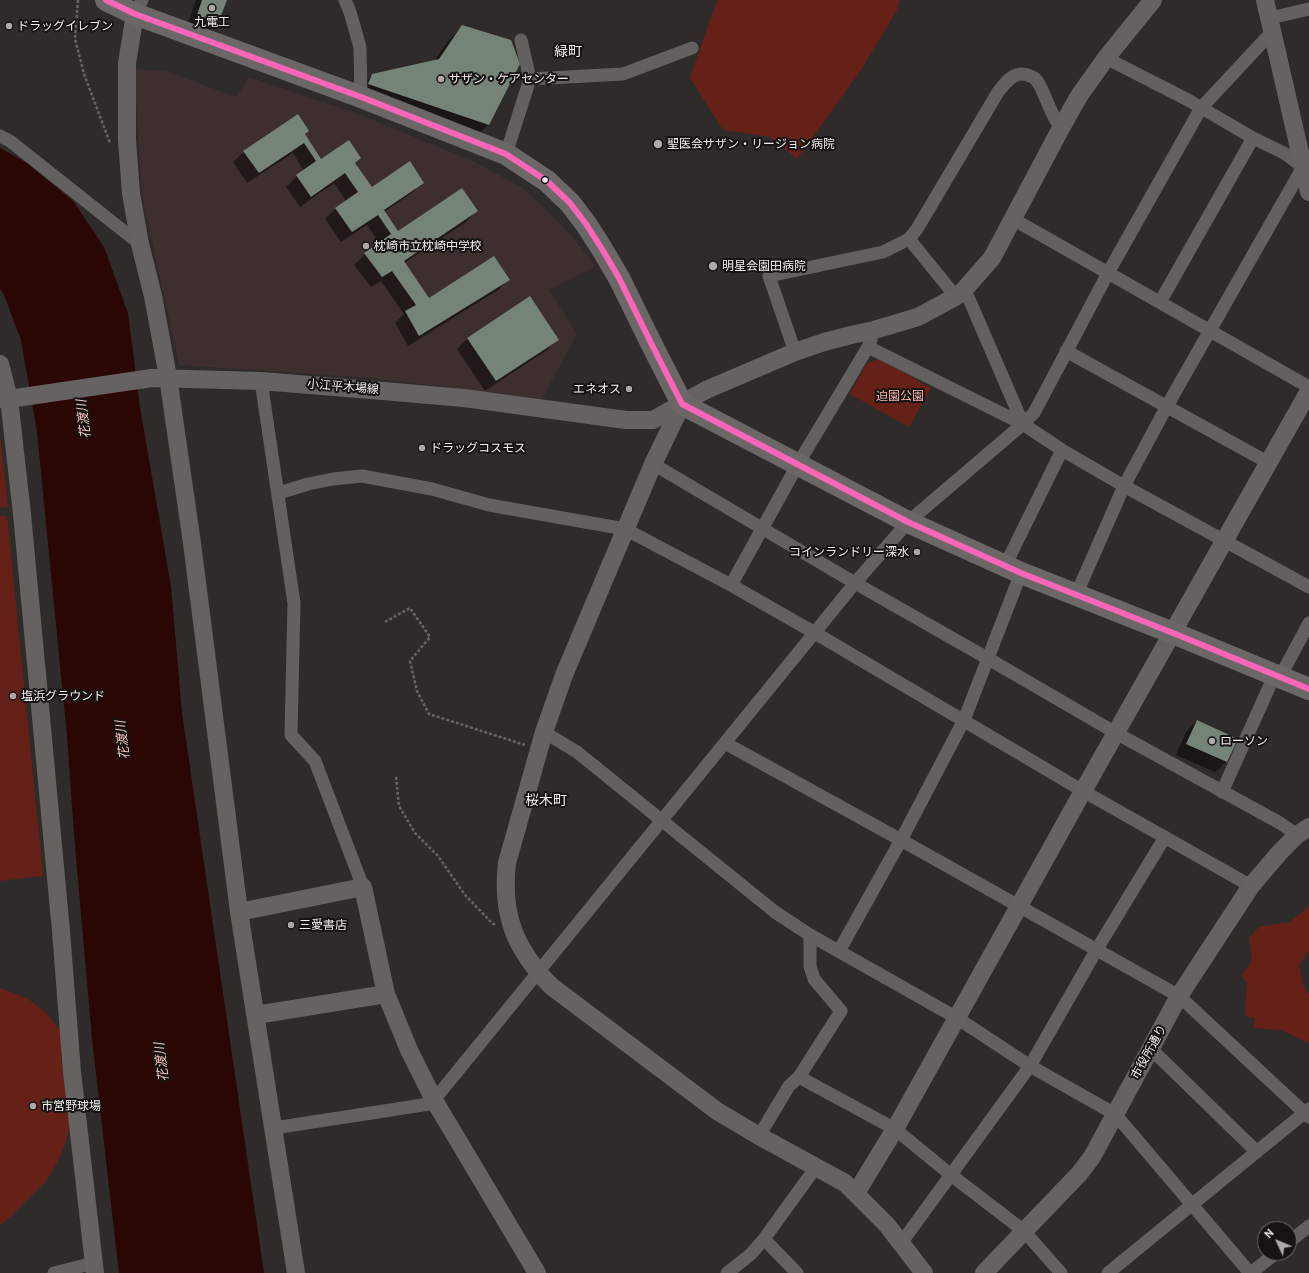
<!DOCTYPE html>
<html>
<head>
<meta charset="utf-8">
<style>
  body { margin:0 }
  #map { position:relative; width:1309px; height:1273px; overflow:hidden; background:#2f2b2a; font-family:Cabin,sans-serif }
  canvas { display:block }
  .north { position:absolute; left:1257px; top:1221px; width:40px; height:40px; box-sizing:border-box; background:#161312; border:1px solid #6e6a69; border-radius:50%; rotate:314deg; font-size:11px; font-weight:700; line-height:16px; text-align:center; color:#f2edec }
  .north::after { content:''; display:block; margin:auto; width:14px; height:18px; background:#aea9a8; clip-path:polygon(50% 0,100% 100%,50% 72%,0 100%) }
</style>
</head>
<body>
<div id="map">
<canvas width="1309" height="1273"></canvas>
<div class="north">N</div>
</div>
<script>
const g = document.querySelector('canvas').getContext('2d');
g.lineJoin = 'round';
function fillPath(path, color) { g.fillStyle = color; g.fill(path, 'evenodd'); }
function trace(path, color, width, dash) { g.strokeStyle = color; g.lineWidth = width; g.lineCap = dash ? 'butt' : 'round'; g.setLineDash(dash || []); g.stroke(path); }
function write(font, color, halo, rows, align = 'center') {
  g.font = font + ' Cabin,"Noto Sans JP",sans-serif'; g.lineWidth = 4; g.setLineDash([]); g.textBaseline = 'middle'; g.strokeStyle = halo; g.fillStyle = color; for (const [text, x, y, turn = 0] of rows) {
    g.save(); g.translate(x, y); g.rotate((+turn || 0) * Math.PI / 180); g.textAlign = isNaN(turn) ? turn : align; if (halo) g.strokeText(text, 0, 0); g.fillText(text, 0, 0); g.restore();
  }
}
fillPath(new Path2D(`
  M134,69L165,71L237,97L249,77L353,112L473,161L523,188L563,226L596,266L549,290L577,334L542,399L372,378L179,365L142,195Z`), '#3c2f2d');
fillPath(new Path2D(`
  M717,0H900L897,10L861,70L797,159L770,137L723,130L690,78Z
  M879,359L931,388L909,427L850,394L867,363Z
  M0,435L8,507L0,508Z
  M0,516H7L43,876L0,881Z
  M1309,906V952L1299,964L1303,985L1309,994V1043L1281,1030L1254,1028L1255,1018L1245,1016L1247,982L1241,976L1252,961L1249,938L1259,927L1290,922Z
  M0,988L27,998L45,1012L61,1031V1057L69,1128L65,1144L57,1163L47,1180L10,1217L0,1225Z`), '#652118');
fillPath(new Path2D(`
  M0,148L27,163L73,201L104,247L128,313L140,407L171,587L182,713L264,1273H119L92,1039L74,834L67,736L37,432L21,340L4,295L0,289Z`), '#2a0605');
fillPath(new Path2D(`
  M196,0H226L217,23L207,33L187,26Z
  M462,27L519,64L488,125L473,139L358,89L373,75L434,61L448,41Z
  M308,131L304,135L321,160L360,158L355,164L371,188L423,182L412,193L384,212L398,232L476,211L466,222L404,263L428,299L508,280L498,290L408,346L395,323L404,314L381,281L371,287L354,265L365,254L380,244L367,225L341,242L325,219L336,208L346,201L334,183L300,207L286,187L297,176L304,171L293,153L247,183L233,162L244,152Z
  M468,338L557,340L547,350L485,391L457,349Z
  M1197,721L1236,739L1226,762L1215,772L1176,755L1186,732Z`), '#0007');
fillPath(new Path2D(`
  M202,0H227L218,23L197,15Z
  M462,25L511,40L520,64L489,125L368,84L372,74L439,59Z
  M298,114L309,131L305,134L321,159L349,140L361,158L355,163L372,187L410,161L424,183L384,210L398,231L462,188L478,211L404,261L429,298L494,256L510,280L419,336L405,311L416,305L392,271L382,277L364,253L391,234L378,215L352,232L335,208L358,192L345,173L311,197L296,175L316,161L304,143L259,173L243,151Z
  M530,296L559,340L496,381L467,338Z
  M1197,720L1238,739L1227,762L1186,744Z`), '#768478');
trace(new Path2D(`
  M78,0L75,39L84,74L110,143
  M385,622L410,608L430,637L410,661L417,691L429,714L525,745
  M396,777L399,806L415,833L438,856L465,895L493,924H496`), '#666565', 2.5, [3, 2]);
trace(new Path2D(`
  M345,0L350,12L360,47L361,97
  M135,14L142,0
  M1270,18L1309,9
  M530,79L623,74L692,48
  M0,136L10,141L140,244
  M506,154L530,79L521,40
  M1013,219L1309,387
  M909,239L948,287L955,297
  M963,291L969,299L1023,424
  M1160,302L1253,138
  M868,347L1023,424L1062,450L1124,486L1309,587
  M1066,351L1269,463
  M795,352L769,276L883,252L909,239L917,229L998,92C1006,82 1015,69 1030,76C1034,77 1037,80 1039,84C1047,98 1050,114 1061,128
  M261,381L294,603L291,735L315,761L363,887
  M653,464L855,583L987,658L1116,733L1280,823L1297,835
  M279,493L308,484L333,479L362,476L432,489L489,505L625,529L731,585L815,633L1083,791L1251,886
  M1005,566L1062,450
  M731,585L798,464L868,347L871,340
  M1076,595L1124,486L1167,406L1303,167L1286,154L1253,138L1188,100L1106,58
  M1280,677L1309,623
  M544,732L577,752L775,912L810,935L957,1018L1030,1066L1115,1114L1250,1273
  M725,743L901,840L1179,996L1309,1117
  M1222,792L1275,674
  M839,951L901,840L964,720L1021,573
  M1151,1049L1257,1152
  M799,1077L895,1129L951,1175L1024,1231L1061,1273
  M434,1100L855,583L908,522L1023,424L1034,413L1108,273L1201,108L1272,32
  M274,1128L436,1103
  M759,1136L789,1086L799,1077L841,1011L814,979L810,966V935
  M764,1239L797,1273
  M902,1242L1030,1066L1097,949L1165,837
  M1289,1242L1309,1226
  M54,1273L94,1263
  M727,1273L751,1254L764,1239L816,1167
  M1108,1273L1309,1109
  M1251,1273L1276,1253`), '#636160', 13);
trace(new Path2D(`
  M1265,0L1309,192
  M135,14L127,63V140L131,193L140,244L153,296L168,377L192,543L239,912L296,1273
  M0,364L9,399L22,514L61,931L72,1072L95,1273
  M0,399H9L152,378L261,381L383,391L464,398L626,420H653L706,390L795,352L824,342L851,335L874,330L918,317L955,297L963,291L992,258L1061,128L1079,96L1106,58L1153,0
  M682,404L653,464L564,675L544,732L507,863C501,915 515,949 551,986L717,1111L759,1136L845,1183L887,1225L924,1273
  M239,912L363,887L386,994L409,1050L434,1100L537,1273
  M256,1015L386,994
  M856,1193L895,1129L1083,791L1309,391
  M984,1273L1079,1174L1092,1157L1179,996L1251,886L1280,852L1297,835L1309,827`), '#666262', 18);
trace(new Path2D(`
  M106,0L135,14L361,97L506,154L547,181L570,203L586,224L602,249L619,278L651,343L682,404L908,522L1021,573L1173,633L1309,689`), '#6a6766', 22);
trace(new Path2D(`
  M106,0L135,14L361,97L506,154L547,181L570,203L586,224L602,249L619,278L651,343L682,404L908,522L1021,573L1173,633L1309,689`), '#fa66b7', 6);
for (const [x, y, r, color] of [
  [212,8,4,"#aea9a8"],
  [9,26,4,"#aea9a8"],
  [441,79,4,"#aea9a8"],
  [658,144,5,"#aea9a8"],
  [545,180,3.5,"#f2edec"],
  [366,246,4,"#aea9a8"],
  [713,266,5,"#aea9a8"],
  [629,389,4,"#aea9a8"],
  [422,448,4,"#aea9a8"],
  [917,552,4,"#aea9a8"],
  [13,696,4,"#aea9a8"],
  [1212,741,4,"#aea9a8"],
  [291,925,4,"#aea9a8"],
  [33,1106,4,"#aea9a8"]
]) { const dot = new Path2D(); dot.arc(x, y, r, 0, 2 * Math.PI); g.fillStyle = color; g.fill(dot); trace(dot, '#161312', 1.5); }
write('12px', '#f2edec', '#161312', [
  ["九電工",212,22,"center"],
  ["ドラッグイレブン",17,26],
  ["サザン・ケアセンター",449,79],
  ["聖医会サザン・リージョン病院",667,144],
  ["枕崎市立枕崎中学校",374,246],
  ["明星会園田病院",722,266],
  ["エネオス",621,389,"right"],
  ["ドラッグコスモス",430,448],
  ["コインランドリー深水",909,552,"right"],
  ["塩浜グラウンド",21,696],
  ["ローソン",1220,741],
  ["三愛書店",299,925],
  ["市営野球場",41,1106]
], 'left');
write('12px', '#f2edec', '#161312', [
  ["小江平木場線",343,387,5],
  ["市役所通り",1149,1052,-61]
]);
write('12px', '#fdb5a8', '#161312', [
  ["迫園公園",900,396]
]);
write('italic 13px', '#f6c5bc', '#161312', [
  ["花渡川",84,419,-97],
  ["花渡川",123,740,-97],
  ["花渡川",162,1062,-97]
]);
write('14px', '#f2edec', '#161312', [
  ["緑町",568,52],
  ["桜木町",546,801]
]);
</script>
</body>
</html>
